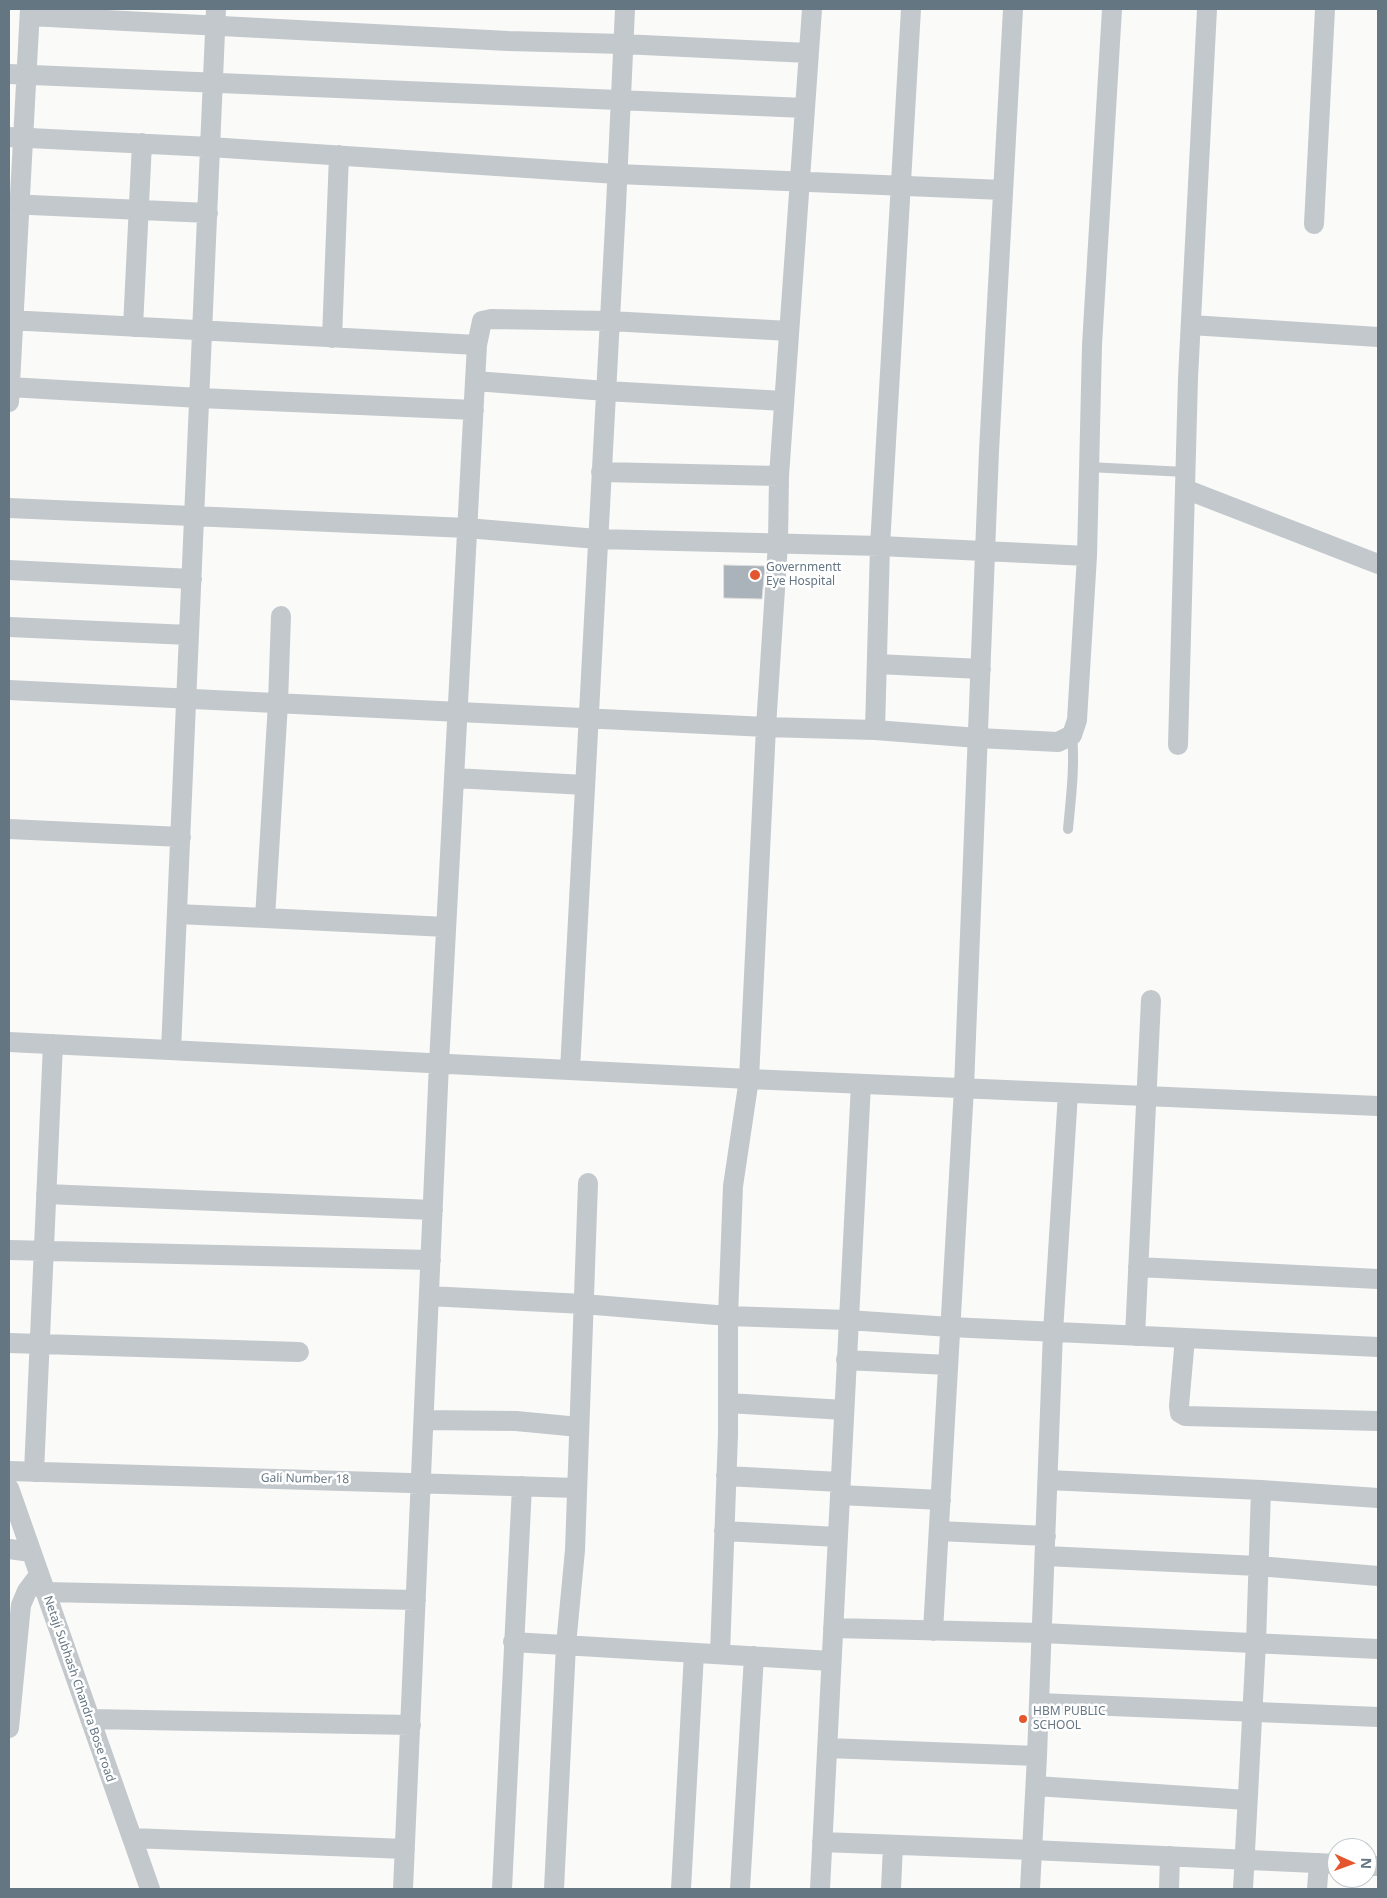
<!DOCTYPE html>
<html>
<head>
<meta charset="utf-8">
<style>
  body { margin:0 }
  #map { position:relative; width:1387px; height:1898px; overflow:hidden; background:#fafaf8; font-family:"Noto Sans",sans-serif }
  canvas { display:block }
  .frame { position:absolute; inset:0; border:10px solid #657683; pointer-events:none }
  .north { position:absolute; left:1327px; top:1838px; width:50px; height:50px; box-sizing:border-box; background:#fff; border:1px solid #c1c8cd; border-radius:50%; rotate:92deg; font-size:14px; font-weight:700; line-height:20px; text-align:center; color:#657683 }
  .north::after { content:''; display:block; margin:auto; width:18px; height:22px; background:#e4572e; clip-path:polygon(50% 0,100% 100%,50% 72%,0 100%) }
</style>
</head>
<body>
<div id="map">
<canvas width="1387" height="1898"></canvas>
<div class="frame"></div>
<div class="north">N</div>
</div>
<script>
const g = document.querySelector('canvas').getContext('2d');
g.lineJoin = 'round';
function fillPath(path, color) { g.fillStyle = color; g.fill(path, 'evenodd'); }
function trace(path, color, width, dash) { g.strokeStyle = color; g.lineWidth = width; g.lineCap = dash ? 'butt' : 'round'; g.setLineDash(dash || []); g.stroke(path); }
function write(font, color, halo, rows, align = 'center') {
  g.font = font + ' "Noto Sans",sans-serif'; g.lineWidth = 5; g.setLineDash([]); g.textBaseline = 'middle'; g.strokeStyle = halo; g.fillStyle = color; for (const [text, x, y, turn = 0] of rows) {
    g.save(); g.translate(x, y); g.rotate((+turn || 0) * Math.PI / 180); g.textAlign = isNaN(turn) ? turn : align; if (halo) g.strokeText(text, 0, 0); g.fillText(text, 0, 0); g.restore();
  }
}
const building = new Path2D(`
  M724,565L765,566L762,599L724,598Z`);
fillPath(building, '#aab3b9');
trace(building, '#dcdcda', 1);
trace(new Path2D(`
  M1089,467L1185,472
  M1068,829C1071,797 1075,766 1072,735`), '#c3c8cc', 10);
trace(new Path2D(`
  M30,16L508,41L623,44L808,53
  M9,74L805,108
  M9,137L210,147L617,174L1003,190
  M9,204L208,213
  M1314,224L1325,9
  M9,320L477,345
  M1191,325L1378,337
  M133,327L142,143
  M332,338L339,155
  M475,381L606,391L784,401
  M9,387L200,398L474,410
  M9,402L30,9
  M601,472L779,476
  M1185,489L1378,564
  M9,508L467,528L597,539L880,546L1087,556
  M9,570L192,579
  M281,616L278,703L265,918L446,927
  M9,627L189,635
  M877,664L981,669
  M9,690L766,727L875,730L978,738L1058,742L1072,735L1077,720L1087,556L1092,345L1112,9
  M875,730L880,546L911,9
  M1178,745L1188,378L1207,9
  M454,778L585,785
  M9,829L181,837
  M177,914L265,918
  M9,1042L749,1079L1378,1106
  M171,1050L216,9
  M570,1070L616,206L625,9
  M46,1194L433,1210
  M9,1250L431,1260
  M1138,1267L1378,1279
  M429,1296L583,1304L728,1316L848,1320L950,1327L1378,1347
  M1135,1336L1151,1000
  M1185,1338L1179,1406L1180,1413L1185,1416L1378,1421
  M9,1343L299,1352
  M846,1360L948,1365
  M728,1403L844,1410
  M424,1420L516,1421L579,1427
  M9,1471L577,1488
  M34,1472L53,1044
  M726,1476L840,1482
  M1048,1480L1261,1490L1378,1498
  M9,1488L150,1889
  M840,1495L941,1500
  M724,1531L838,1537
  M939,1531L1046,1536
  M9,1549L31,1552
  M1045,1556L1258,1566L1378,1576
  M45,1592L416,1600
  M833,1628L1042,1633L1378,1649
  M933,1631L964,1088L989,451L1013,9
  M513,1642L831,1661
  M720,1654L728,1434V1316L733,1186L749,1079L766,727L778,543L779,476L812,9
  M1039,1703L1378,1717
  M90,1719L411,1725
  M9,1728L21,1605L27,1591L39,1575
  M827,1748L1037,1756
  M1036,1786L1247,1800
  M132,1838L405,1849
  M822,1842L1032,1850L1337,1864
  M1367,1866H1378
  M403,1889L439,1063L475,381L477,345L482,321L491,319L610,321L789,331
  M502,1889L522,1486
  M554,1889L566,1645L575,1550L588,1183
  M681,1889L694,1653
  M740,1889L754,1656
  M820,1889L861,1084
  M891,1889L893,1845
  M1030,1889L1037,1756L1053,1332L1068,1093
  M1169,1889L1170,1856
  M1243,1889L1256,1643L1261,1490
  M1317,1889L1319,1863`), '#c3c8cc', 20);
for (const [x, y, r, color] of [
  [755,575,6,"#e4572e"],
  [1023,1719,5,"#e4572e"]
]) { const dot = new Path2D(); dot.arc(x, y, r, 0, 2 * Math.PI); g.fillStyle = color; g.fill(dot); trace(dot, '#fff', 2); }
write('12px', '#657683', '#fff', [
  ["Governmentt",766,568],
  ["Eye Hospital",766,582],
  ["HBM PUBLIC",1033,1712],
  ["SCHOOL",1033,1726]
], 'left');
write('12px', '#657683', '#fff', [
  ["Gali Number 18",305,1479,1],
  ["Netaji Subhash Chandra Bose road",79,1689,71]
]);
</script>
</body>
</html>
